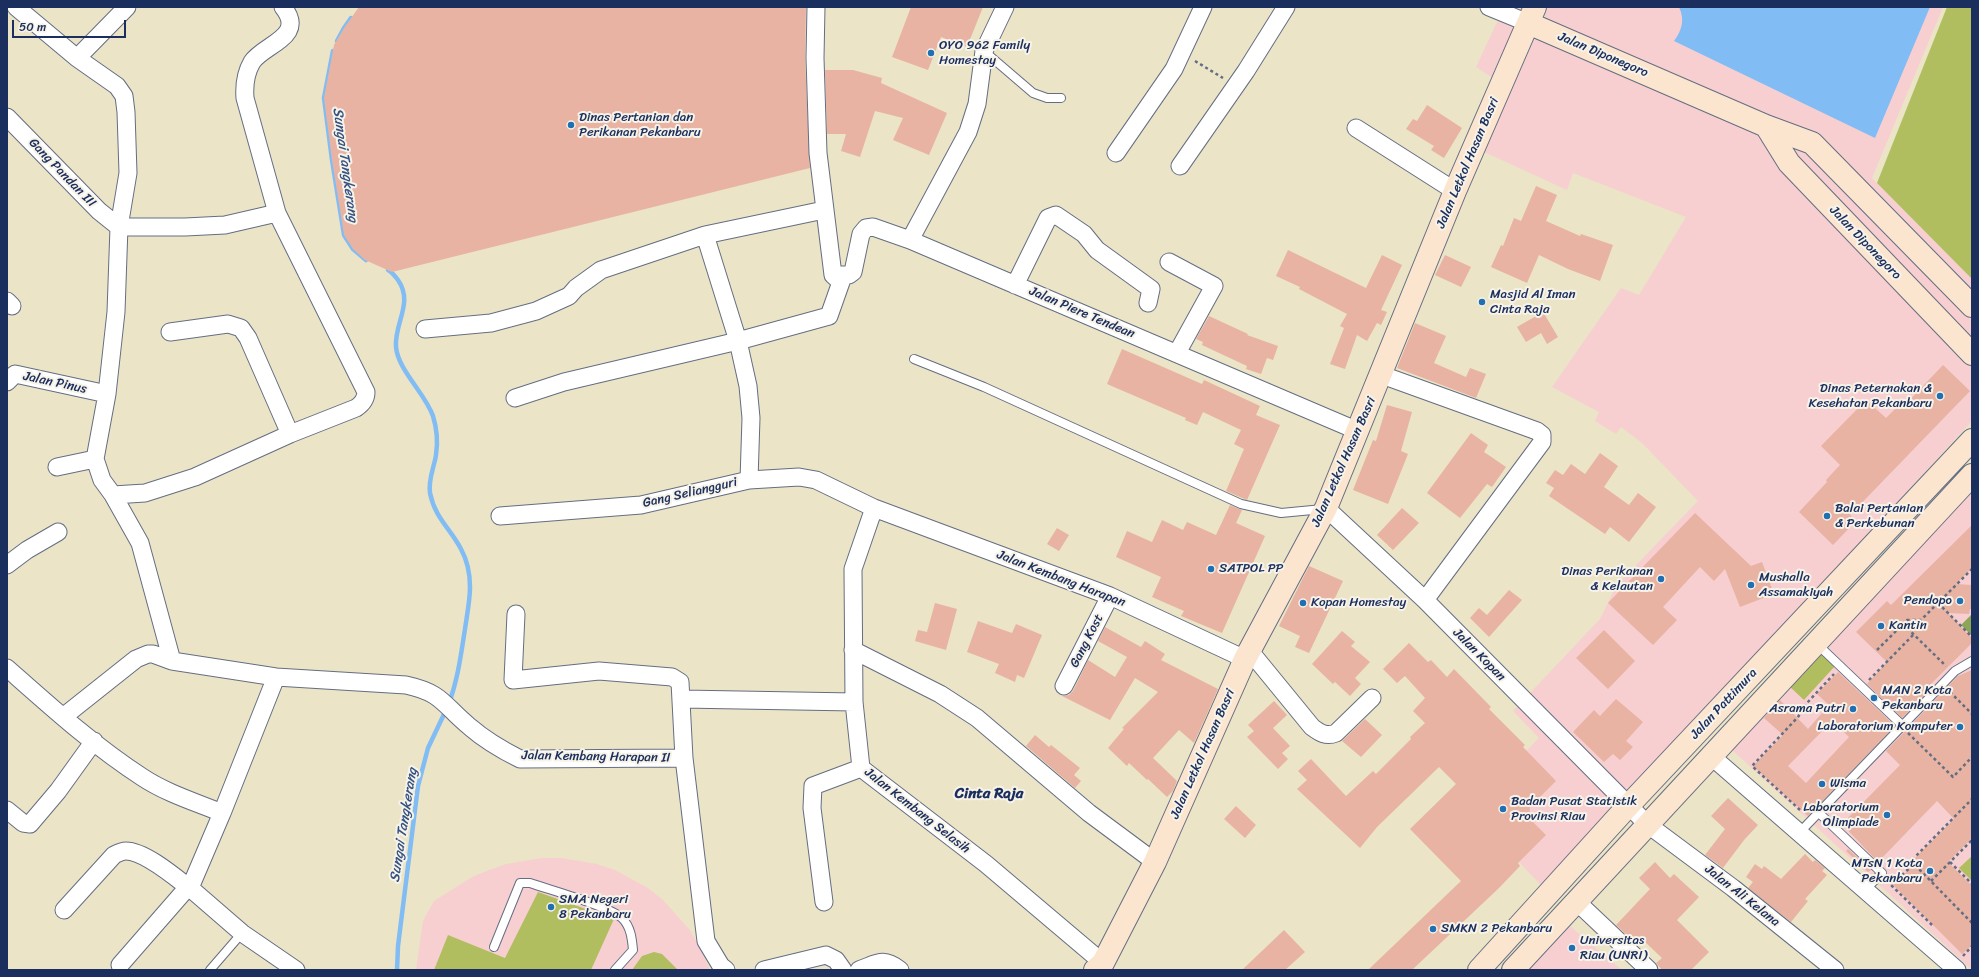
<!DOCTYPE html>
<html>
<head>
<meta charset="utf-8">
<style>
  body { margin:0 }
  #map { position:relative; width:1979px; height:977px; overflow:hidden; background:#ebe4c6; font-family:Sriracha,sans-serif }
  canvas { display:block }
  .frame { position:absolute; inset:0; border:8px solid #1b2f5e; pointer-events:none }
  .scale { position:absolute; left:12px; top:20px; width:114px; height:18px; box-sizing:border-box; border:2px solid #1b2f5e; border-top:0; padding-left:5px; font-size:12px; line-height:14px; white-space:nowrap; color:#1b2f5e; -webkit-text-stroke:3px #f7f3e8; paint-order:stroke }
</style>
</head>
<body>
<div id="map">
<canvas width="1979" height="977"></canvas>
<div class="frame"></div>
<div class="scale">50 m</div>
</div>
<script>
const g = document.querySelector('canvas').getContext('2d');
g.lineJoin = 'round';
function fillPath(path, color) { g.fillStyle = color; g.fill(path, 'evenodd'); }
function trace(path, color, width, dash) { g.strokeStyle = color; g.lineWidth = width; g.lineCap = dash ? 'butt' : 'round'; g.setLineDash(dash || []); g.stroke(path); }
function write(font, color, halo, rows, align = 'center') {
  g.font = font + ' Sriracha,sans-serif'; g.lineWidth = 4; g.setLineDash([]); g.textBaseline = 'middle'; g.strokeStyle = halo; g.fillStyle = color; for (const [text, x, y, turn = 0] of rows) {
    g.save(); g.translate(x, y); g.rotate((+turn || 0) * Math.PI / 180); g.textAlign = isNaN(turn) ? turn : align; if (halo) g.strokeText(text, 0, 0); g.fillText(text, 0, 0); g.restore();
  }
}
fillPath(new Path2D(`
  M1504,7H1943L1872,178L1972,279V421L1543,887L1468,809L1539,738L1513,711L1600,619L1616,586L1698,501L1642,443L1621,427L1616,434L1595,421L1599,412L1552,387L1621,288L1639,295L1686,217L1573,173L1567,190L1482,151L1508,88L1476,67Z
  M1972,487V970L1730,748Z
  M542,858H561L597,864L615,870L648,888L663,900L689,929L699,945L710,970H416L423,921L434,901L472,877L489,870L506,864Z
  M1570,926L1622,970H1528Z`), '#f7cfd0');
fillPath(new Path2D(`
  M1947,7H1972V279L1877,183Z
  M1821,651L1836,665L1804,700L1789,686Z
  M1972,856V881L1959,868Z
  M538,892L614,919L591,970H434L448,935L505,958Z
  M654,952L662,954L678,970H632L642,956Z`), '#b1be60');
fillPath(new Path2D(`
  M1972,614V636L1961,625Z`), '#8ca556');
fillPath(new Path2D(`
  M1679,7H1930L1875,138L1674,41C1682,30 1685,20 1679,7Z`), '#81bdf4');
trace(new Path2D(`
  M337,41L344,28L351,18
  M333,51L324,98L332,160L344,235L353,249L366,260
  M388,270C392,272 395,276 398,280C414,303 394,323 396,347C398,370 425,393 433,416C437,429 438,442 436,455C434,468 428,479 430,493C435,518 450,528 461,549C467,560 470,574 470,587C470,600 467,615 465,629C461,654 458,679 449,703
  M397,970L398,946L418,786L428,748L446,710`), '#81bdf4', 4.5);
fillPath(new Path2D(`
  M359,7H806L805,58L810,168L392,272L365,260L353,249L344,235L332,160L324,98L334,45L344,28Z
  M911,7H983L967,47L941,37L928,70L892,57Z
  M825,70H853L882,78L881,83L947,113L929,155L893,140L903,118L875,111L860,157L841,151L846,134H827Z
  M1427,105L1462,128L1444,158L1431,150L1434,146L1406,129L1413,119L1417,121Z
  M1536,186L1557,195L1546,221L1580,236L1581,234L1613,245L1600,281L1568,269L1539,255L1527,283L1491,267L1501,245L1503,246L1514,218L1521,221Z
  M1288,250L1366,288L1382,255L1402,265L1381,310L1387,312L1381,325L1377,323L1367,341L1357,335L1345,369L1330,364L1344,328L1340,326L1347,314L1299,289L1300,287L1276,276Z
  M1445,255L1471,267L1461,287L1435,275Z
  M1543,312L1558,337L1547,344L1541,333L1526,342L1517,327Z
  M1209,316L1248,334L1247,335L1278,346L1273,360L1267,358L1261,374L1246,369L1247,366L1202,345L1203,342L1196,339Z
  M1415,323L1446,336L1434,363L1466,377L1470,368L1486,374L1476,398L1397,368Z
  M1122,349L1202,384L1204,380L1260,406L1256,415L1280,425L1247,500L1226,491L1244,449L1234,444L1241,430L1203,412L1197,425L1185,420L1186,418L1107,384Z
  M1943,365L1970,391L1850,515L1856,521L1833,545L1799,512L1827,482L1826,480L1840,465L1821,446L1866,400L1886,418L1903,401L1906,404Z
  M1387,405L1412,412L1401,451L1408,454L1388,504L1353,490L1373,440L1376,441Z
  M1471,433L1488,445L1484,452L1506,467L1492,487L1487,484L1460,518L1427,493Z
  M1600,453L1618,466L1604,487L1629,505L1638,493L1656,507L1629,542L1610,527L1605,534L1549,496L1554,488L1546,483L1555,470L1563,475L1571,464L1585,474Z
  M1230,505L1242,510L1236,523L1265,536L1222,633L1181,616L1184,611L1152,597L1161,577L1116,557L1127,531L1152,542L1162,520L1183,530L1187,522L1216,535Z
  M1402,508L1419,523L1393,550L1377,535Z
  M1695,513L1751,566L1762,562L1774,594L1740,607L1725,569L1714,581L1700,567L1663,607L1677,620L1653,645L1608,603Z
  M1972,525V568L1956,584L1972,585V609H1970L1969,614L1948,613L1972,638V643L1925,690L1933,686L1902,718L1867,684L1887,662L1856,632L1887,601L1891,605Z
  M1057,528L1069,535L1059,551L1047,544Z
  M1309,566L1343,581L1309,653L1295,647L1300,636L1279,626Z
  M1509,590L1522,600L1489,637L1470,618L1479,608L1487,615Z
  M935,603L957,609L946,650L915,641L918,630L927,632Z
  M978,621L1012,633L1016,624L1042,635L1024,678L1017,675L1015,682L995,673L999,664L967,652Z
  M1105,627L1141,647L1145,641L1165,654L1161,660L1218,689L1194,743L1179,730L1153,758L1177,781L1173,791L1167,797L1148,779L1147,780L1129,763L1127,766L1108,748L1124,729L1122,728L1158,692L1135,678L1110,720L1062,696L1069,695L1073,691L1088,660L1115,677L1127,657L1098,641Z
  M1604,630L1635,661L1608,689L1576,658Z
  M1342,631L1355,642L1351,646L1370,662L1355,678L1361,684L1350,696L1335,682L1333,684L1312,664Z
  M1409,643L1428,662L1431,660L1447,677L1454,669L1491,707L1489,709L1525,745L1523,747L1556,781L1530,807L1529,818L1546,835L1518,863L1520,866L1499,888L1412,970H1368L1461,881L1410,829L1456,784L1439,767L1377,827L1360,848L1297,789L1307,780L1298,771L1311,759L1346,796L1373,771L1376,774L1411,739L1410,737L1425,723L1413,711L1425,698L1405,676L1397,683L1383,669Z
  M1972,670V838L1948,862L1972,886V945L1962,954L1893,885L1914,865L1911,862L1954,819L1937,801L1878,862L1842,824L1900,765L1886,751L1958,676Z
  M1838,672L1895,726L1808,816L1753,766L1783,735L1764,718L1780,700L1808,729L1829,705L1817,694ZM1832,721L1849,737L1806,783L1788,766Z
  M1616,699L1643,722L1626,741L1633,747L1620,760L1613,754L1604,762L1573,732L1594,710L1600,716Z
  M1274,701L1287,715L1273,728L1290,746L1282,753L1288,759L1278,769L1247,737L1254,731L1248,725Z
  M1365,719L1382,735L1361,757L1342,741Z
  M1035,735L1049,747L1051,745L1080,768L1074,775L1081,781L1075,788L1026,746Z
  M1728,798L1758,825L1744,840L1723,868L1705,855L1725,829L1711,816Z
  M1236,806L1256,825L1245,838L1224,819Z
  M1848,849L1871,870L1868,872L1846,851Z
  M1805,854L1813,862L1815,860L1825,868L1822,871L1827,875L1805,899L1808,901L1791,922L1748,888L1753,882L1746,877L1755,864L1762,869L1764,866L1781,879Z
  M1655,862L1670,878L1674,874L1699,897L1677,920L1709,952L1691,970H1662L1656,963L1662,958L1643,940L1638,945L1616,925L1650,889L1639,878Z
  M1284,930L1305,952L1285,970H1242Z`), '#e8b3a2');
const lane = new Path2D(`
  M984,51L1033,93L1047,98H1061
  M914,359L984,387L1241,504L1281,513L1323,509
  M1817,644L1902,725
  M1819,813L1882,873L1865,890
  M1799,833L1955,671L1972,661
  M494,947L520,883H530C550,890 609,906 622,918C631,927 632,939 633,950L615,970
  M210,970L242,933`);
const street = new Path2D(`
  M16,7L77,58L117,86L124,96L126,112L128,173L119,227L116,312L107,394L95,459L102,480L113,495L140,543L172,661
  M1489,7L1528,23
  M77,58L127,7
  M7,117L99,211L119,227H185L225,225L277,213
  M1356,128L1455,191
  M1116,153L1174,69L1203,7
  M1180,166L1246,71L1286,7
  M705,235L824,210
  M910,240L968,132L977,104L984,51L1005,7
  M1169,262L1214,286L1177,353
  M833,275H849L853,272L861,234L866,228L873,227L910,240L1358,431
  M1015,285L1048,218L1056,215L1084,234L1097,250L1151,289L1148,303
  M7,301L12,306
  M425,329L491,323L536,311L569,296L576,288L601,270L705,235L738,341L564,382L515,398
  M170,332L228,324L241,328L248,338L290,434
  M1382,375L1537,431L1542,435V442L1425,600
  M7,382L15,374L107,394
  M57,467L95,459
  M749,480L751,418L748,386L738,341L829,316L841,282L833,275L818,153L815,58L816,7
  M113,495L145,493L195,477L290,434L356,408C362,404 366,399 366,392L277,213L245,98C244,85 245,74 252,62C264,44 307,37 283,7
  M1326,508L1425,600L1647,824L1733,888L1835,970
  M500,516L641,505L749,480L799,477L816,480L874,508L1110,596L1245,659
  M7,565L27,550L58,532
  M516,614L513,680L599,671L672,677L680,682L684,758L706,941L721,966L726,970
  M853,650L940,694L977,718L1089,813L1155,862
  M1249,650L1312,727C1320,733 1326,737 1336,733L1372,698
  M7,668C50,706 94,746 142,777C166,793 195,802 222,813
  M276,677L222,813L190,888L242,933L296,970
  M1064,686L1110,596
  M682,699L854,702
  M63,717L136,659L148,654H153L172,661L276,677L406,685C443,693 443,705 470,727C485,740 502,750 520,759L684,758
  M1711,756L1957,970
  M861,768L986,864L1103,963
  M861,768L854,702L853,569L874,508
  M7,810L23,823L30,824L58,791L94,741
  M1576,901L1649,970
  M824,902L812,808L813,786L861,768
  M64,910L114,855C118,853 122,851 126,851C144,851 174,876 188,887
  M120,965L188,887L190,888
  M764,970L826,955L836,960L843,970
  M859,970C878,963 883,957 900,970`);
const secondary = new Path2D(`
  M1528,23L1766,126L1812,143L1972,306
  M1766,126L1789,163L1972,354
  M1095,970L1103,963L1155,862L1245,659L1326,508L1455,191L1535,7
  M1479,970L1628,806L1972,440
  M1513,970L1972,475`);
trace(lane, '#646e82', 10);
trace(street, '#646e82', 19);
trace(secondary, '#646e82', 24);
trace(new Path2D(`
  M1195,61L1223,78
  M1938,603L1972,637
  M1903,624L1946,666
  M1877,650L1907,620H1921L1972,569
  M1869,680L1914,634
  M1950,692L1972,714
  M1908,733L1953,777L1972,757
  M1800,810L1752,766L1798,717L1806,704L1834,674
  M1950,862L1972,884
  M1914,864L1911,861L1972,799
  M1931,881L1972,840
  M1932,925L1891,885L1914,864L1972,923
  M1963,956L1972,946`), '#646e82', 2.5, [3, 3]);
trace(lane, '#fff', 8);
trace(street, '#fff', 17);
trace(secondary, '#fbe5cf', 22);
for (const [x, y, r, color] of [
  [931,53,4,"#1f6fb2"],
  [571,125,4,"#1f6fb2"],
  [1482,302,4,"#1f6fb2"],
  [1940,396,4,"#1f6fb2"],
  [1827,516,4,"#1f6fb2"],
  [1211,569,4,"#1f6fb2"],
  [1661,579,4,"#1f6fb2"],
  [1751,585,4,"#1f6fb2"],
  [1960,601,4,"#1f6fb2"],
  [1303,603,4,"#1f6fb2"],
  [1881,626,4,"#1f6fb2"],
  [1874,698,4,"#1f6fb2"],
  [1853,709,4,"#1f6fb2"],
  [1960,727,4,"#1f6fb2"],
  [1822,784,4,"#1f6fb2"],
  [1503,809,4,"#1f6fb2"],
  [1887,815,4,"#1f6fb2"],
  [1930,871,4,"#1f6fb2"],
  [551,907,4,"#1f6fb2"],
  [1433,929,4,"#1f6fb2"],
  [1572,948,4,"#1f6fb2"]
]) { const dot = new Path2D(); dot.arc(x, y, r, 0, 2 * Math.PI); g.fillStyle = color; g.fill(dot); trace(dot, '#f7f3e8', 1.5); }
write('13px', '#1b2f5e', '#f7f3e8', [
  ["OYO 962 Family",939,46],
  ["Homestay",939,61],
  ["Dinas Pertanian dan",579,118],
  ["Perikanan Pekanbaru",579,133],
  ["Masjid Al Iman",1490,295],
  ["Cinta Raja",1490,310],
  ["Dinas Peternakan &",1932,389,"right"],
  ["Kesehatan Pekanbaru",1932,404,"right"],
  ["Balai Pertanian",1835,509],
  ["& Perkebunan",1835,524],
  ["SATPOL PP",1219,569],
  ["Dinas Perikanan",1653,572,"right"],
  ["& Kelautan",1653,587,"right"],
  ["Mushalla",1759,578],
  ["Assamakiyah",1759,593],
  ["Pendopo",1952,601,"right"],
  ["Kopan Homestay",1311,603],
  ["Kantin",1889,626],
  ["MAN 2 Kota",1882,691],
  ["Pekanbaru",1882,706],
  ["Asrama Putri",1845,709,"right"],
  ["Laboratorium Komputer",1952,727,"right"],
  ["Wisma",1830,784],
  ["Badan Pusat Statistik",1511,802],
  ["Provinsi Riau",1511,817],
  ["Laboratorium",1879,808,"right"],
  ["Olimpiade",1879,823,"right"],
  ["MTsN 1 Kota",1922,864,"right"],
  ["Pekanbaru",1922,879,"right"],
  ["SMA Negeri",559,900],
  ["8 Pekanbaru",559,915],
  ["SMKN 2 Pekanbaru",1441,929],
  ["Universitas",1580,941],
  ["Riau (UNRI)",1580,956]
], 'left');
write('13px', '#1b2f5e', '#f7f3e8', [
  ["Jalan Diponegoro",1603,55,23],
  ["Jalan Letkol Hasan Basri",1468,163,-67],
  ["Gang Pandan III",62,173,46],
  ["Jalan Diponegoro",1865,243,46],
  ["Jalan Piere Tendean",1082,313,23],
  ["Jalan Pinus",55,383,12],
  ["Jalan Letkol Hasan Basri",1344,462,-66],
  ["Gang Seliangguri",690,493,-13],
  ["Jalan Kembang Harapan",1061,579,21],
  ["Gang Kost",1087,641,-63],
  ["Jalan Kopan",1479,655,45],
  ["Jalan Pattimura",1724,704,-47],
  ["Jalan Letkol Hasan Basri",1203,754,-66],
  ["Jalan Kembang Harapan II",596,757,1],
  ["Jalan Kembang Selasih",917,811,38],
  ["Jalan Ali Kelana",1742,896,38]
]);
write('italic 14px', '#345284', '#f7f3e8', [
  ["Sungai Tangkerang",345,165,82],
  ["Sungai Tangkerang",404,825,-81]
]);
write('bold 15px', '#1b2f5e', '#f7f3e8', [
  ["Cinta Raja",989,794]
]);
</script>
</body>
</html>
